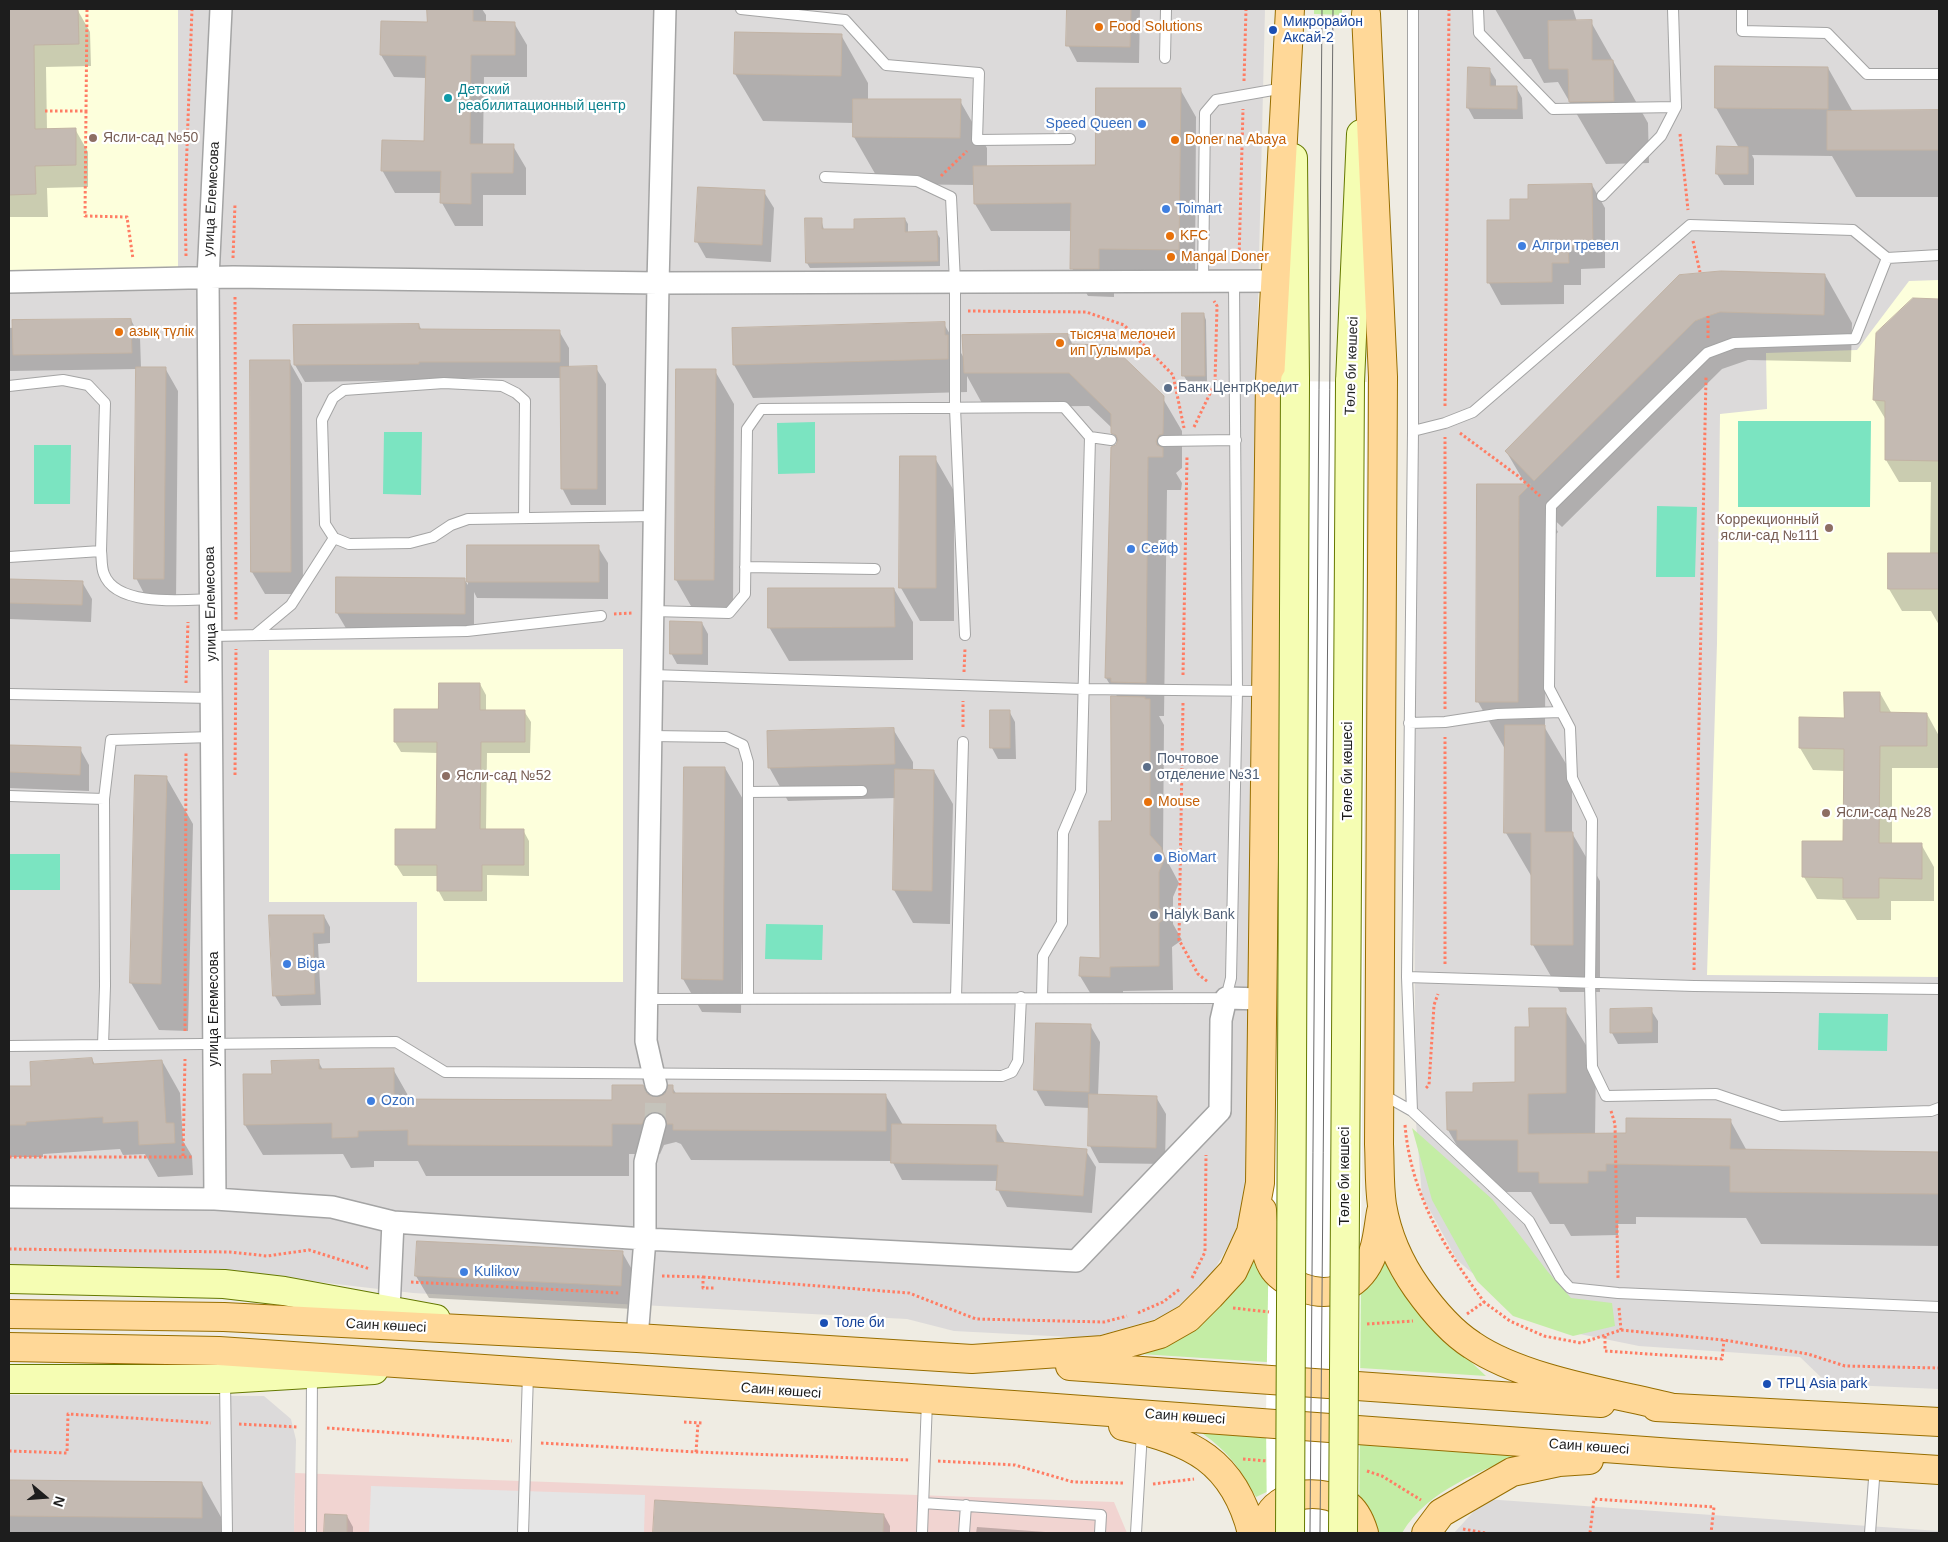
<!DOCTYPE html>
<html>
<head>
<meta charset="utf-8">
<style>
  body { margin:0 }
  #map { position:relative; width:1948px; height:1542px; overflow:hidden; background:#efece3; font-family:Helvetica,sans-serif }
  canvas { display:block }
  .frame { position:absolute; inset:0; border:10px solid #1d1d1d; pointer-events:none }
  .north { position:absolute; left:20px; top:1472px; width:50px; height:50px; -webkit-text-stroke:4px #fff; paint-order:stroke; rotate:108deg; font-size:14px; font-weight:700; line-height:20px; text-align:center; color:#1d1d1d }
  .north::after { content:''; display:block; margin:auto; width:18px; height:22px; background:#1d1d1d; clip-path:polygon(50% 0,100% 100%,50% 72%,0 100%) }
</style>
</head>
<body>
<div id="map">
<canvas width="1948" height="1542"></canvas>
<div class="frame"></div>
<div class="north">N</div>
</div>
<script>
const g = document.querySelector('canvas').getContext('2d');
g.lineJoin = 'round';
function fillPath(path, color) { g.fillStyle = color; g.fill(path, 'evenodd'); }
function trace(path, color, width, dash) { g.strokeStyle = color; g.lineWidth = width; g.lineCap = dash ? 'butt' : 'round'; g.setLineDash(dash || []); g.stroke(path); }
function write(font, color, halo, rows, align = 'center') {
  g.font = font + ' Helvetica,sans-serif'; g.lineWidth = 4.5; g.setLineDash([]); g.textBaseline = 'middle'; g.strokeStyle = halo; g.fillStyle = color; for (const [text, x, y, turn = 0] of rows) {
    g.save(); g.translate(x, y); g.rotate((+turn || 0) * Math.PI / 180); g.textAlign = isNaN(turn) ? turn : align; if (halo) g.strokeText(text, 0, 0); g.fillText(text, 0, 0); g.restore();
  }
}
fillPath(new Path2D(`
  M9,9H1265L1256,383L1247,1188L1234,1236L1207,1282L1167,1316L1090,1338L954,1331L907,1319L413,1293L233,1272L9,1266Z
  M1407,9H1939V1389L1828,1384L1800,1357L1639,1346L1570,1332L1518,1312L1457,1260L1422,1196L1416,1122Z
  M9,1395L264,1396L291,1419L296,1440L294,1533H9Z
  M1485,1499L1939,1531V1533H1454Z`), '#dcdada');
fillPath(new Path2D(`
  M295,1473L1114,1502L1127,1533H294Z`), '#f1d4d1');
fillPath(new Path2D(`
  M9,9H178V268L9,271Z
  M1939,280V977L1707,975L1717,643L1720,414L1767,409L1766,353L1857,350L1909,281Z
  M623,649V982H417V902H269V650Z`), '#fdffdc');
fillPath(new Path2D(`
  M1314,9H1342V15L1314,14Z
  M1412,1128L1492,1199L1548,1272L1571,1298L1612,1303L1615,1326L1573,1336L1513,1316L1477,1281L1432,1200Z
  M1255,1250H1384L1392,1277L1438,1331L1486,1376L1140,1354Z
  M1196,1429L1527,1452C1482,1471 1428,1489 1402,1533H1375L1286,1483L1256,1497C1238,1465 1227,1450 1196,1429Z`), '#c4eda5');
fillPath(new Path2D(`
  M1738,421H1871L1870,507H1738Z
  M815,422V473L778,474L777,423Z
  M384,432H422L421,495L383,494Z
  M34,445H71L70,504H34Z
  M1657,506L1697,507L1695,577H1656Z
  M9,854H60V890H9Z
  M766,924L823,925L822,960L765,959Z
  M1819,1013L1888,1014L1887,1051L1818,1050Z`), '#7be4c1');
fillPath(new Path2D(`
  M371,1486L645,1495L644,1533H369Z`), '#e5e5e5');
fillPath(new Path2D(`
  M1283,381L1367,382L1359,1533H1267L1266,1416Z`), '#fff');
fillPath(new Path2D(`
  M9,9H77L90,32L91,66L46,67L47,130L75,129L88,152V187L47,188L48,217H9Z
  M429,9H482L486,15V23H514L527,45V77H484L483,145L513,146L526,168V195H483V226H455L442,203V193H395L382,170L426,142V78L394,77L381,55L429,23Z
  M1068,9H1140L1139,63L1077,62L1068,45Z
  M1495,9H1573L1577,22H1591L1648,123L1649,163L1606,164L1558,82L1544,83L1531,59H1524Z
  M841,35L868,83V100L960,101L987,148V167L1096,166L1180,89L1196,117L1195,277H1114V297L1088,296L1072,268V231H991L975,204V185L881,184L854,137V123L763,121L735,74Z
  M1828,68L1853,112H1939V197H1856L1832,156L1752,155L1754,159V185H1724L1717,174L1739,148L1716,108Z
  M1489,69L1496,80V87H1516L1522,98L1523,119H1474L1468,108Z
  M1592,185L1605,208V268L1581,269V285H1564V304L1501,305L1489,283L1511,221L1529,200Z
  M764,192L774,208L771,262L706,258L697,242Z
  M806,219H821L824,230H855L905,219L908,224V233H937L940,238V266L810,268L807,263Z
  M1825,275L1852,323L1851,362L1748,360L1722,369L1562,527L1546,512L1558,532L1546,544L1545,728L1572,774V833L1600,881V992H1560L1533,945V879L1506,833L1505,749L1478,702V485H1526L1506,451L1679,276Z
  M1913,299L1939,300V625L1931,611H1902L1889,589L1930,554L1931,482H1899L1886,460V420L1874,400Z
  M1204,315L1206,320L1207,381H1187L1184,376Z
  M131,320L140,337L141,368H165L178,391L176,601H148L136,578L137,369L9,371V328Z
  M944,324L964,358L1068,336L1073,345L1162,397L1182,431V468L1176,473L1182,483L1181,490H1167L1164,716H1159L1164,725L1163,853L1179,883L1173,897V924L1182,940L1172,947L1173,990L1123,991V1001H1095L1080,976L1081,958L1101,959L1112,822L1118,698L1106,678L1118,443L1112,428L1089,406L984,407L967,376V392L753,398L734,365Z
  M419,325L422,331H559L569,348V368H596L606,384V505H571L562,488L561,378H428V380L305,382L295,365V326Z
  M289,361L302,384L303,594H265L252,572Z
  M715,371L734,404L733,613H695L676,580Z
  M901,458H935L954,491V621H920L901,588Z
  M468,546L598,547L608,563V599L477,598L474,592V630H347L337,613L464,579L468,585Z
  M9,580L82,582L92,599L91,622L9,619Z
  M894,589L913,622V660L789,661L769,627Z
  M702,623L708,634V665L677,664L671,653Z
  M480,684L486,695V711H524L531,722L530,753H487L486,830H523L529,841V876L487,875V901H444L438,890V876H403L396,865L438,830V753L401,752L395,742Z
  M1880,693L1892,714H1927L1939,736V768H1892V844H1921L1934,867V901H1891V920H1857L1845,900L1817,899L1804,877L1844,843L1845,771L1813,770L1800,748L1801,719H1846Z
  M1009,711L1015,722L1016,759H998L992,748Z
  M893,729L913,762V771H934L953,804L950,924L913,923L894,890L896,798L788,801L769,767Z
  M9,746L80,749L89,765V791L9,788Z
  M686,768H725L744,801L741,1013L702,1012L683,979Z
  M137,776L166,777L193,824L188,1031L159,1030L131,983Z
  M271,916H324L330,927V943L318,944L321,1005L281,1006L275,996Z
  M1565,1010L1596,1062L1595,1135H1627L1730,1120L1747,1151L1939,1153V1246L1761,1244L1746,1218L1636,1217V1224H1618V1235L1571,1236L1564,1224H1550L1531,1192H1489L1483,1182H1478L1448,1130L1474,1094L1516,1084L1530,1029Z
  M1651,1010L1658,1021V1043L1618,1044L1612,1033Z
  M1090,1025L1100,1042L1098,1096L1156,1097L1166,1114L1165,1164L1099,1163L1090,1146V1108L1045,1106L1036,1090Z
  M92,1059L95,1065L162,1061L180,1093L183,1141L192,1156L193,1175L158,1177L145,1154L123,1155L120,1149L43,1154V1157H9V1087H33Z
  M318,1061L323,1070L393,1069L410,1099L613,1101L648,1095L658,1099L666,1095L672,1087L677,1095L886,1096L903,1125L995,1127L1005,1143L1086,1151L1096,1167L1092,1213L1007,1207L998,1190V1181L902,1180L892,1161L691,1160L681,1144L676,1142L664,1145L660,1154H629V1176H426L418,1161H374V1167L351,1168L343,1154L263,1155L245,1125L273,1075Z
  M622,1252L635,1275L633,1309L429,1298L416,1276Z
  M9,1481L202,1483L221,1517V1533H9Z
  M656,1501L884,1515L890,1526V1533H654Z
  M326,1515L347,1516L353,1527V1533H326Z
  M977,1527L1059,1533H976Z`), '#0003');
const building = new Path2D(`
  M9,9H78L79,44L34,45L35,129L76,128V165L35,166L36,194L9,195Z
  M427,9H473V21L515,22V55H471L470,144H514L513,173H471V204L440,203L441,171H381L382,140L424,141L426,56L380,55L381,21L427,22Z
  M1067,9H1131L1130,47L1066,46Z
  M1592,20V60H1613L1614,101L1569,102L1568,69H1549L1548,21Z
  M735,32L842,34L841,76L734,74Z
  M1715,66L1828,67V109L1715,108Z
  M1468,67L1490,68V86H1517V109L1467,108Z
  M1096,88H1181L1179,250L1099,249V269H1070L1071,203L974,204L973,166L1095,165Z
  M853,99H961L960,138L853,137Z
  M1939,110V150H1827V111Z
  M1717,146L1748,147V174H1716Z
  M1592,184L1593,246L1568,247L1569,263H1552V282L1487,283V220H1510V199H1528V185Z
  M698,187L765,190L762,245L695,242Z
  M805,218H822V229H854V219L905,218V232L937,231L938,261L806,263Z
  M1721,271L1825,274L1824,315L1720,312L1708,316L1695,321L1534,481L1505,451L1679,275Z
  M1913,298L1939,299V461L1885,460V401L1873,400L1876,333Z
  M1182,313H1204L1205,376H1182Z
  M131,319L132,353L13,355L12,320Z
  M945,322V335H948V359L733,365L732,328Z
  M419,324V329L560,330V362H419V364L294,365L293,325Z
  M1068,334V344L1111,345L1164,396L1163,434L1159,435L1156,441L1157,445L1163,448V457H1148L1146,683L1111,682V678H1105L1111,447L1116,445L1118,440L1116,435L1111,433V414L1069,373H964L962,335Z
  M250,360H290L291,572H251Z
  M597,366V489H561L560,367Z
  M136,367H166L164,579H134Z
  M676,369H716L714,580H675Z
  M900,456H936V588H899Z
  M1477,484H1531L1519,496L1518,702H1476Z
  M467,545H599V582H467Z
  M1888,553H1939V589H1888Z
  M336,577L465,578V614L336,613Z
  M9,579L83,581L82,605L9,603Z
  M768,588H894L895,627L768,628Z
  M670,621L702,622V654H670Z
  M439,683H480V710H525V742H481L480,829H524V865H482V891H437V865H395V829H436L437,742H394V709H438Z
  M1844,692H1880V712L1927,713V746H1880L1879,843H1922V879L1879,878V898H1843V878L1802,877V841H1843L1844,749L1799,748V717L1844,718Z
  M1111,696L1145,697V699H1150V835L1161,847L1165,858L1159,872V908L1169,915L1159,923V966L1110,967V977L1079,976L1080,957L1100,958L1099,821H1111Z
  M990,710H1010V748H990Z
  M1505,725H1545V832H1573V945H1531V833H1504Z
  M894,728L895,764L768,768L767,731Z
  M9,745L81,747L80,775L9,772Z
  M684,767H725L723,980L682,979Z
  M895,769L934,770L932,891L893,890Z
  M135,775L167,776L161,984L130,983Z
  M269,915H324V933H313L315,994L273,996Z
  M1529,1008H1566V1093L1528,1094V1134L1626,1133V1118L1731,1119L1730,1149L1939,1152V1194L1730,1192V1166L1606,1164V1171H1588V1183H1539V1172H1518V1140H1457V1130H1447L1446,1092H1473V1083L1515,1082V1027H1529Z
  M1652,1008V1032L1610,1033V1009Z
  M1036,1023L1091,1024L1089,1092L1034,1090Z
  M92,1058L93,1064L162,1060L166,1123H174L175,1143L139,1145L138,1121L103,1123V1117L26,1122V1125H9V1086H31L30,1062Z
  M319,1060V1069L394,1068V1099L612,1100V1085H643L647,1094L658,1097L665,1094L668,1085H673V1093L886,1094V1131L673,1130V1124H667L663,1115L652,1112L646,1116L642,1124H612V1146L408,1145V1130L358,1131V1137L332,1138V1123L244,1125L243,1074H272L271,1061Z
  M1089,1094L1157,1096L1156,1148L1088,1146Z
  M892,1124L996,1125V1142L1087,1149L1083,1196L996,1190L998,1165L891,1163Z
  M417,1241L623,1251L621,1286L415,1276Z
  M9,1480L202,1482V1518L9,1516Z
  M655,1500L884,1514L883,1533H653Z
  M325,1514L347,1515V1533H324Z`);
fillPath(building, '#c4bab2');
trace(building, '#c2b3a4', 1);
trace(new Path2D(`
  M655,1124L656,1085`), '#c5c3bb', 21, [21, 11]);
const service = new Path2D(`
  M741,9L845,20L886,65L979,73L977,140L1070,139
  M1413,9V431L1407,977L1412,1111L1529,1221L1560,1277L1570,1288L1618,1293L1939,1307
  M1478,9L1479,33L1553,109L1676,107L1673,9
  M1742,9V31L1827,33L1867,74H1939
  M1165,58L1166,9
  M825,177L917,181L951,197L955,282V408L965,635
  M1602,196L1661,136L1676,107
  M1887,258L1855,339L1734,343L1707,353L1551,506L1549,688L1570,728L1572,778L1592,820L1590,983L1592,1067L1606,1096L1716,1094L1781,1116L1931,1111L1939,1108
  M1203,282L1205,113L1216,100L1284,88
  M9,386L63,380L88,385L105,403L101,551C102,558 101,567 104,574C116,607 183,600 211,599
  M1413,431L1445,423L1473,412L1690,225L1853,230L1887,258L1939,255
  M1090,437L1111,440
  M1163,441L1236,440
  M524,518L525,401L516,393L502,386L444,383L344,390L333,398L322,420L325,524L334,538L349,544L410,543L433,537L451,525L468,519L654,516
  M9,557L101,551
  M745,567L875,569
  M653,611L729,613L745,594L747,429L761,409L1064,407L1090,437L1081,791L1063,833L1062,923L1043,956L1042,997
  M255,635L291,605L334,538
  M212,636L467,631L601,616
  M652,675L1083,689L1265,691
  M9,694L212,698
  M1409,723L1445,722L1497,714L1561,712
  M651,736L726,737L743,745L748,762V998
  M748,792L862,791
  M9,796L104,799L111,740L212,737
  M1407,977L1694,986L1939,989
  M956,997L963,742
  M647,999L1226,998L1231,978L1237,691L1234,282
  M103,1045L105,986L104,799
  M9,1046L396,1042L445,1072L1002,1076L1012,1072L1018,1061L1021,997
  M1382,1094L1412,1111
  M225,1380L227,1533
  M923,1503L1101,1515L1100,1533
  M311,1533L312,1375
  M523,1533L528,1374
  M922,1533L927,1401
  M964,1533L966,1505
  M1136,1533L1142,1432
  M1870,1533L1875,1466`);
const minor = new Path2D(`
  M9,282L233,277L658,283L1291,281
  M656,1085L646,1041L658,283L665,9
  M9,1197L215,1199L332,1207L393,1222L645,1239L1076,1261L1220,1111L1221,1020L1226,998L1262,999
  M215,1199L208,278L221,9
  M389,1310L393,1222
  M637,1338L645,1239V1162L655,1124`);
const secondary = new Path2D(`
  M1293,158L1295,381
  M1350,382L1361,134
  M9,1279L224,1284L284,1291L436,1319
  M9,1379H225L374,1370`);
const primary = new Path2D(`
  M1366,14L1383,377L1379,1144C1380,1164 1379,1185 1382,1205C1387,1234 1400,1264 1417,1288C1432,1309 1450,1331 1472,1345C1523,1380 1613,1393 1673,1408
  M1262,1210C1264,1227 1263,1251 1272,1266C1278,1277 1292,1284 1303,1288C1338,1301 1366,1280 1375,1246C1378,1235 1379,1223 1381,1212
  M9,1314L224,1317L637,1338L972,1359L1103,1350L1160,1334L1188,1318L1210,1296L1233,1271L1251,1232L1260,1183L1270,380L1290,9
  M9,1347L219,1351L1028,1406L1673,1453L1939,1470
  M1070,1366L1601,1403
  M1656,1407L1939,1422
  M1123,1426C1191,1440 1234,1461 1252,1533
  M1263,1533C1265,1528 1266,1519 1269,1515C1284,1490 1324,1489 1346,1504C1355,1510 1361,1523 1364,1533
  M1426,1533L1441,1513L1512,1472L1559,1462L1589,1460`);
trace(service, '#a4a4a4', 12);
trace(minor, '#a4a4a4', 24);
trace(secondary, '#657900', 30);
trace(primary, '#976e00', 30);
trace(new Path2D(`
  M1244,81L1246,9
  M45,111H86L87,9
  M86,111L85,216L127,217L133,259
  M1680,134L1688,210
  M941,176L967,151
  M1693,241L1700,272
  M186,256L185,203L192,9
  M233,258L235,204
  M1239,260L1243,109
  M235,297L236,620
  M968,311L1086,312L1124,325L1173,375L1184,428
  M1708,338V316
  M1445,406L1449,9
  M1194,427L1215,383L1217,306L1214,301
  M1460,433L1518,476L1540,496
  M614,614L633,613
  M964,672L965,648
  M1183,675L1187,456
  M186,683L188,622
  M1183,703L1179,940L1198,974L1208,982
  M1445,709V437
  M963,727V701
  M235,775L236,649
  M1180,860L1211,861
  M1445,964V737
  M1694,970L1706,377
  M185,1031L186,752
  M1426,1088L1429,1085L1434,1005L1438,994
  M1611,1111L1615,1124L1618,1279
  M1405,1125C1411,1195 1444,1247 1484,1302
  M183,1156L185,1059
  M9,1157H193
  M9,1249L230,1252L267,1256L309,1250L370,1269
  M662,1276L703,1277V1288H716
  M703,1277L909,1293L976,1319L1104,1322L1127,1316
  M1192,1278L1205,1252L1206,1155
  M411,1282L620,1293
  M1233,1308L1269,1312
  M1619,1308L1621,1330
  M1138,1313L1163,1302L1180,1289
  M1467,1314L1484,1302L1510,1321L1544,1336L1581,1343L1621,1330L1724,1340L1808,1354L1845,1366L1939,1368
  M1367,1324L1413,1321
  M1605,1336V1351L1722,1359L1724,1340
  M684,1422L703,1423
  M239,1424L298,1427
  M327,1428L512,1441
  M541,1443L696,1452L909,1460
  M9,1451L67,1453L68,1414L211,1423
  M696,1452L698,1423
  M1243,1459L1267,1461
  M938,1461L1015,1465L1073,1482L1124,1483
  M1367,1471L1382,1476L1421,1500
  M1153,1484L1194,1479
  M1463,1529L1485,1533
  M1590,1533L1594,1499L1714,1507L1711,1533`), '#ff7d64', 3, [2.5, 2.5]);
trace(service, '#fff', 10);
trace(minor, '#fff', 21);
trace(secondary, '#f5fdb3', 28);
trace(primary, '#ffd898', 28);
trace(new Path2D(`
  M1310,1533L1322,9
  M1320,1533L1333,9`), '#6b6b6b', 1);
const secondaryBridge = new Path2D(`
  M1290,1533L1295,381
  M1343,1533L1350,382`);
trace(secondaryBridge, '#657900', 30, []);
trace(secondaryBridge, '#f5fdb3', 28);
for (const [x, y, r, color] of [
  [1099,27,5,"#e8710a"],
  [1273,30,5,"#1a4fb4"],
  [448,98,5,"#0f9aa8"],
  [1142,124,5,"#3f7fe0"],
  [93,138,5,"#8d6e63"],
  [1175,140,5,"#e8710a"],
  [1166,209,5,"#3f7fe0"],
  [1170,236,5,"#e8710a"],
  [1522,246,5,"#3f7fe0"],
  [1171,257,5,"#e8710a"],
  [119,332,5,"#e8710a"],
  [1060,343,5,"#e8710a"],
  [1168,388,5,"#5c6f8a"],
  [1829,528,5,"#8d6e63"],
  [1131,549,5,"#3f7fe0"],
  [1147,767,5,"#5c6f8a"],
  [446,776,5,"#8d6e63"],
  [1148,802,5,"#e8710a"],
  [1826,813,5,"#8d6e63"],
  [1158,858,5,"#3f7fe0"],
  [1154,915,5,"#5c6f8a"],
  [287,964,5,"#3f7fe0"],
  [371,1101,5,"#3f7fe0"],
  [464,1272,5,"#3f7fe0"],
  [824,1323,5,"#1a4fb4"],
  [1767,1384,5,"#1a4fb4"]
]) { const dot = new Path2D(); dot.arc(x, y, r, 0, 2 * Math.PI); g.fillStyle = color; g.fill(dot); trace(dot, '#fff', 2); }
write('14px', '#164399', '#fff', [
  ["Микрорайон",1283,22],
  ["Аксай-2",1283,38],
  ["Толе би",834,1323],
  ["ТРЦ Asia park",1777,1384]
], 'left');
write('14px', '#c56008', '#fff', [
  ["Food Solutions",1109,27],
  ["Doner na Abaya",1185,140],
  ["KFC",1180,236],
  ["Mangal Doner",1181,257],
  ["азық түлік",129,332],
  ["тысяча мелочей",1070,335],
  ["ип Гульмира",1070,351],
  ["Mouse",1158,802]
], 'left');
write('14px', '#0d838f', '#fff', [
  ["Детский",458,90],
  ["реабилитационный центр",458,106]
], 'left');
write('14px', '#366cbe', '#fff', [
  ["Speed Queen",1132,124,"right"],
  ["Toimart",1176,209],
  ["Алгри тревел",1532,246],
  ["Сейф",1141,549],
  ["BioMart",1168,858],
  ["Biga",297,964],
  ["Ozon",381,1101],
  ["Kulikov",474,1272]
], 'left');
write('14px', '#785e54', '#fff', [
  ["Ясли-сад №50",103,138],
  ["Коррекционный",1819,520,"right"],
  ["ясли-сад №111",1819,536,"right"],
  ["Ясли-сад №52",456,776],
  ["Ясли-сад №28",1836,813]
], 'left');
write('14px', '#1d1d1d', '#fff', [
  ["улица Елемесова",212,199,-87],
  ["Төле би көшесі",1352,366,-88],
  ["улица Елемесова",211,604,-91],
  ["Төле би көшесі",1348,771,-90],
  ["улица Елемесова",214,1009,-90],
  ["Төле би көшесі",1345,1176,-90],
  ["Саин көшесі",386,1326,3],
  ["Саин көшесі",781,1391,4],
  ["Саин көшесі",1185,1417,4],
  ["Саин көшесі",1589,1447,4]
]);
write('14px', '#4e5e75', '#fff', [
  ["Банк ЦентрКредит",1178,388],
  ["Почтовое",1157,759],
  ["отделение №31",1157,775],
  ["Halyk Bank",1164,915]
], 'left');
</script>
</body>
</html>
